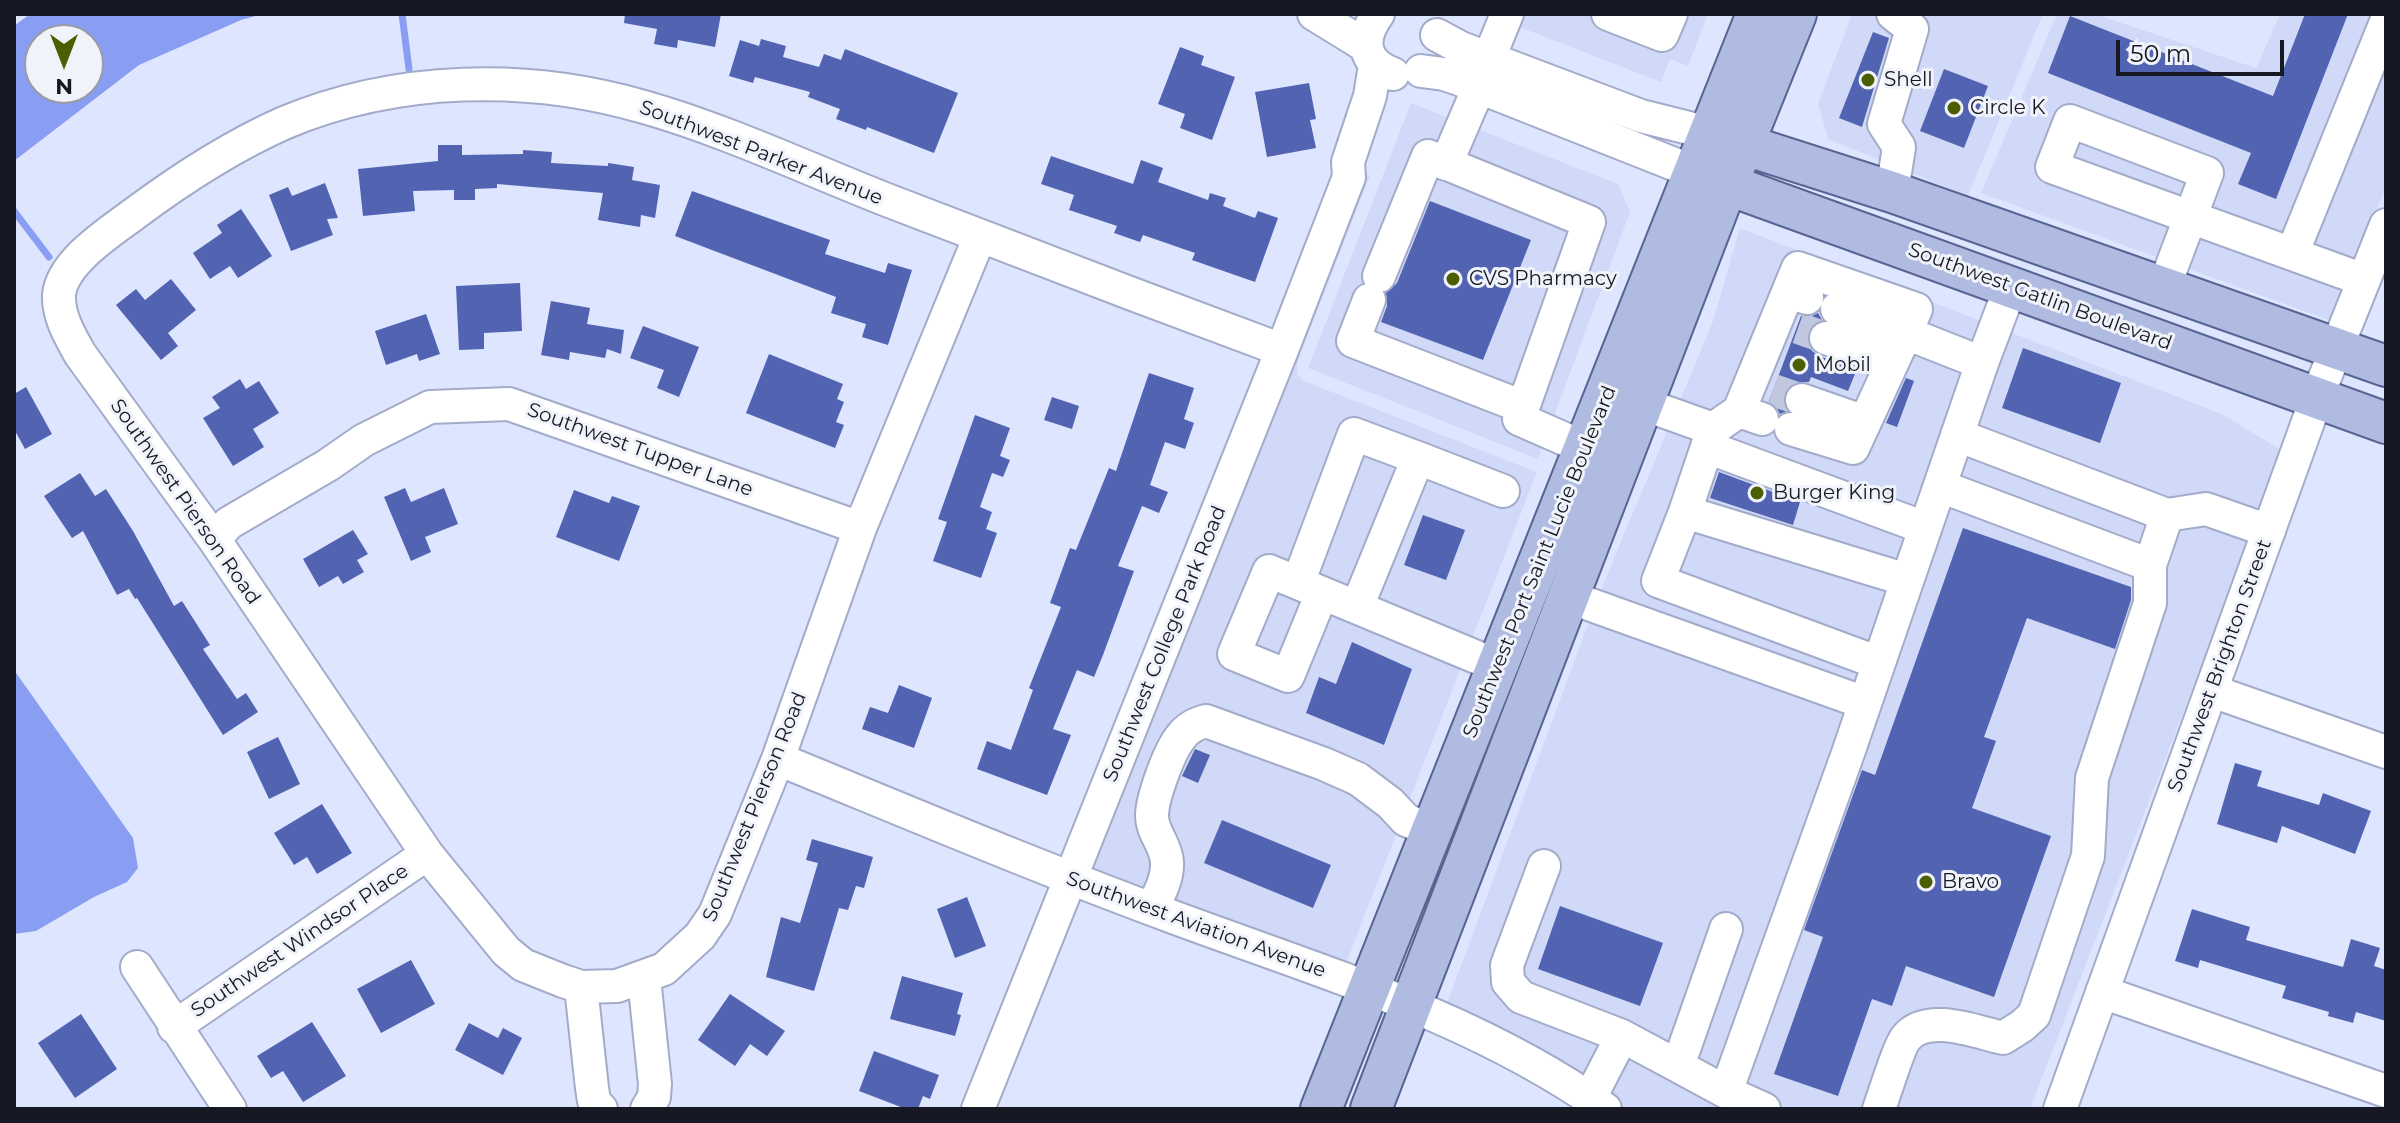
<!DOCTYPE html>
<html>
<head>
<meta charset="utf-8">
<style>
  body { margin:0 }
  #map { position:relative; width:2400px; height:1123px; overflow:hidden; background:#dee6ff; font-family:Montserrat,sans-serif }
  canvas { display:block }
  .frame { position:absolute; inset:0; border:16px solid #161924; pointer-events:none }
  .north { position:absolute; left:24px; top:24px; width:80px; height:80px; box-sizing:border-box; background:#f1f3fa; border:2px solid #999ca4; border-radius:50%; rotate:180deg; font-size:22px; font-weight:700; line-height:32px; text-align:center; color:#161924 }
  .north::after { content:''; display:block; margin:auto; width:28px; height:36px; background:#4c5e02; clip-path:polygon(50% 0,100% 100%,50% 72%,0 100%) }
  .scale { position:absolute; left:2116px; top:40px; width:168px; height:36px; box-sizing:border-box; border:4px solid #161924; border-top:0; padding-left:10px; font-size:24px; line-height:28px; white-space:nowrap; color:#161924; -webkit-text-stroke:6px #f1f3fa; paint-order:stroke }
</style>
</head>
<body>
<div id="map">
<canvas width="2400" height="1123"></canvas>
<div class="frame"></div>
<div class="north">N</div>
<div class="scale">50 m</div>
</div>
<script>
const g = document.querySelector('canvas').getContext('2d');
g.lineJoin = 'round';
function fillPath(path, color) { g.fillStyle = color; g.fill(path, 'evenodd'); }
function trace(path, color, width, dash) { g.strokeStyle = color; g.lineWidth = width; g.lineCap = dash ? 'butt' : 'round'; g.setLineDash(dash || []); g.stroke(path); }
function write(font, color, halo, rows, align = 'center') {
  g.font = font + ' Montserrat,sans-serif'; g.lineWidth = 6; g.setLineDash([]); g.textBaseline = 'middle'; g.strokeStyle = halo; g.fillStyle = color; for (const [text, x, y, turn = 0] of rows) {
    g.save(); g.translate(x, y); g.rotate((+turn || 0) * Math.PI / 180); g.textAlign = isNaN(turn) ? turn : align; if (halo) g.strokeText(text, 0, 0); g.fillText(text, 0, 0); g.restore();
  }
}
fillPath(new Path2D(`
  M1486,14H1708L1688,66L1670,59L1661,82Z
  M1852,14H2043L1968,196L1828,139L1818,104Z
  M2057,14H2095L2256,68L2280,14H2386V186L2334,322L1981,193Z
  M1411,103L1618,184L1630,212L1538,459L1308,368Z
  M1371,173L1297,363L1298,375L1304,381L1537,472L1345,966L1087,872L1361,183Z
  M1740,228L2222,414L2284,452L2030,1109H1626L1553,1058L1446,1006L1602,587L1713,321Z`), '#d0daf8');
fillPath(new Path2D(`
  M30,14H263L241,20L139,65L14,161V26ZM40,40H88V88H40Z
  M14,670L133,838L138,868L127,882L94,897L36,931L14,934Z`), '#899ef2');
trace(new Path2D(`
  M402,14L409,69
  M14,211L49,257`), '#899ef2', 7);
fillPath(new Path2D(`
  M625,14H721L715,47L678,40L677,48L654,44L657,29L624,23Z
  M2305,14H2348L2276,199L2238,184L2251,153L2048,73L2070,16L2273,96Z
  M1873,32L1889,38L1862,127L1839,118Z
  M761,39L786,46L783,57L819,67L824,54L841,60L845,49L958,93L934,153L867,127L866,130L836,119L840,109L808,97L810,92L755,77L753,83L729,76L740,40L759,46Z
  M1180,47L1204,56L1201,65L1235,77L1212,140L1180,128L1185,114L1158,104Z
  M1944,69L1988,86L1964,148L1920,131Z
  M1309,83L1316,119L1310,120L1316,148L1267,157L1255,92Z
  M438,145H462V155L523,154V150L552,152L551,163L608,166V163L634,167L632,180L660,185L655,218L641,215L640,227L598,220L603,193L497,184V188L475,189V200H454V190L413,191L415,211L363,216L358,169L438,161Z
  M1051,156L1133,184L1141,160L1163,168L1158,182L1208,200L1210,193L1226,198L1223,206L1255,218L1258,211L1278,218L1255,282L1192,260L1195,253L1143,235L1140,242L1114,233L1117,226L1069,210L1074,195L1041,184Z
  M325,183L338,218L327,219L333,235L291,251L269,195L288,187L292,196Z
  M692,191L830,240L825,254L885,273L888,263L912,270L888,345L862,337L866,324L831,313L836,297L675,236Z
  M1430,201L1531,240L1483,360L1381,322L1387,306L1386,293L1397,283Z
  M241,209L272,256L238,278L230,266L210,279L193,253L222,233L217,225Z
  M171,279L196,310L168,333L178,346L161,360L116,305L136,289L145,300Z
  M520,283L522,331L484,333V349L459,350L456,286Z
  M551,301L590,308L587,324L624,330L621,354L607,349L605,358L570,352L569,360L541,355Z
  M1818,313L1822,320L1813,324L1808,331V342L1812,351L1819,356L1857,369L1848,391L1811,377L1809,382H1798L1789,386L1784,394L1787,411L1780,414L1776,406L1769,401L1801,316L1810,317Z
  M426,314L440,354L419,361L417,354L386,365L375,331Z
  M643,326L699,347L679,397L657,388L664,370L630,358Z
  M2023,348L2121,383L2100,443L2002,408Z
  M769,354L843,384L837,399L844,402L836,422L844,425L835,448L746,413Z
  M1149,373L1194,388L1184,419L1194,423L1185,449L1165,442L1150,485L1168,492L1159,513L1142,506L1118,566L1134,571L1103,655L1094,677L1077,670L1053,729L1071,735L1047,795L977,769L987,741L1011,750L1033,690L1029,688L1061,607L1050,603L1070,548L1076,550L1109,468L1116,471Z
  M1906,378L1914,381L1897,427L1886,423Z
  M240,379L246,389L259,381L279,413L253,429L264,447L233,466L203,418L220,408L212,397Z
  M26,387L52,434L25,449L14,429V394Z
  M1052,397L1079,406L1072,429L1044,420Z
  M975,415L1010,428L1000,456L1010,460L1003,477L992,473L980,507L992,512L986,529L997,533L981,578L933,561L947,522L938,519Z
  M1719,472L1800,502L1793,525L1710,498Z
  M80,473L95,496L106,489L133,531L174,606L182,601L210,645L203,649L237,699L246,693L258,712L223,735L137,598L135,599L129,589L117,595L83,531L72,538L44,496Z
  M405,488L411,502L444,488L458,524L425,537L431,552L411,561L384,497Z
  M574,490L609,503L612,496L640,506L619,561L556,537Z
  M1423,515L1465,530L1446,580L1404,565Z
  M1963,528L2131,587V600L2115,649L2027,618L1984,737L1996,741L1972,808L2051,836L1994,997L1906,966L1892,1006L1872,999L1838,1096L1774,1074L1823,937L1804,930L1862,770L1875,775Z
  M353,530L368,554L357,560L364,572L343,584L338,576L319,587L303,559Z
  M1352,642L1412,669L1384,745L1306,713L1319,677L1336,684Z
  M899,685L932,698L914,748L862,729L870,707L888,713Z
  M278,737L300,784L269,799L247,752Z
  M1195,749L1210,755L1198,783L1182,776Z
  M2235,763L2262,771L2257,786L2319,805L2323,793L2371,811L2355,854L2282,826L2277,843L2217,824Z
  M322,804L352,853L317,874L307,857L294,865L274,833Z
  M1222,820L1331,865L1313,908L1204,863Z
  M812,839L873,857L864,888L856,886L848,910L839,908L814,991L766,977L781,917L800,923L818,863L806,860Z
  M967,897L986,946L955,958L937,909Z
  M1560,906L1663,943L1640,1006L1538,969Z
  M2192,909L2250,927L2246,940L2343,967L2351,939L2380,948L2374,966L2386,970V1021L2356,1012L2353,1023L2328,1016L2329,1012L2282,998L2286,986L2200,960L2198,968L2175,961Z
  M411,960L435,1004L381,1033L357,989Z
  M902,976L963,993L957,1014L961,1015L955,1036L890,1019Z
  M730,994L785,1031L767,1056L750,1044L735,1066L698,1040Z
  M81,1014L117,1069L75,1098L38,1043Z
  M312,1022L346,1076L303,1102L283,1071L271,1078L257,1056Z
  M469,1023L498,1038L503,1028L522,1038L503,1075L455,1050Z
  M874,1051L939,1075L930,1099L923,1096L918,1109H906L859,1091Z`), '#5263b1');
trace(new Path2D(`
  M1798,328L1826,338
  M1773,390L1802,400`), '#c0c7de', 32, [32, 16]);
const minor = new Path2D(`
  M1314,14L1366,46
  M1378,14C1360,39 1362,62 1393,74
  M1608,14L1662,35L1671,14
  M1437,35L1461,48L1641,116L1709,133
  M1489,58L1507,14
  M1421,71L1444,74L1459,79L1694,172
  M1446,164L1479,87
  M1892,192L1899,147L1884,124L1912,29L1893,14
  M980,236L860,528L778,759L715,914L700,936L664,969L617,986L581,987L563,981L523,965L506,951L427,854L214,539L80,354C70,336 58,316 59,295C62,262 110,232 134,214C181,179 230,147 284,123C396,76 528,73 644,107C725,130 808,169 887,200C1018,251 1150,301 1282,350
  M2292,254L2386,22
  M1379,276L1428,156L1589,222L1519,419L1585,448
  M2164,287L2207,173L2070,121L2052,167C2156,205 2260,242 2364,280
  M1788,292L1798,268L1916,309L1906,333L1837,309
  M1369,300L1353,341L1523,407
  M1826,338L1893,361
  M1802,400L1865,422
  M1643,404L1713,429L1739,411L1762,419
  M1739,411L1788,292L1807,298
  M1713,429L1685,512L1907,580
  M1791,429L1853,448L1906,333L1982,363
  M1957,435L2167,515
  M1707,447L1925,528
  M1418,458L1503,491
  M1940,486L2150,565
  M1685,512L1658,581L1879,663
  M214,539L229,523L328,465L364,440L430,407L509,404L860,528
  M1298,583L1354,434L1418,458L1357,607
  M1322,593L1288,676L1234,654L1269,571L1498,666
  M1569,597L1865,703
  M2212,691L2386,752
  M778,759C910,813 1040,868 1173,917C1321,972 1475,1017 1605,1109
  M1544,866L1507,965L1508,982L1521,997L1622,1036L1678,1066
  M1152,909C1159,894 1168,879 1167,862C1166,844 1151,832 1152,814C1153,796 1169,752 1180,738C1187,728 1195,724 1206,721L1324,764L1358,779L1390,803L1406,820L1433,831
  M1726,929L1678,1066L1726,1092L1764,1109
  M137,967L230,1109
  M644,978L655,1084L654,1097L647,1109
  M581,987L592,1088L594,1101L601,1109
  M2102,992L2386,1091
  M174,1027L427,854
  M1726,1092L1847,756L1982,363L2011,286
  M1590,1098L1622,1036
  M978,1109L1282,350L1349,177L1348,162L1370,96L1375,65
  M1879,1109C1884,1096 1899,1046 1906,1038C1927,1012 1976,1032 2003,1038L2022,1026L2034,1015L2088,856L2092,778L2150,603V565L2167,515L2206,509L2269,531
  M2060,1109L2317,397L2386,225`);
const major = new Path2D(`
  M1720,137L1892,192L2386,366
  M1701,175L2386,423
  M1321,1109L1757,14
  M1371,1109L1727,185L1796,14`);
trace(minor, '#a2abc9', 36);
trace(major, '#586492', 44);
trace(minor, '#fff', 32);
trace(major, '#b0bbe2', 40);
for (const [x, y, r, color] of [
  [1868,80,8,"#4c5e02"],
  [1954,108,8,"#4c5e02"],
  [1453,279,8,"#4c5e02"],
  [1799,365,8,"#4c5e02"],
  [1757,493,8,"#4c5e02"],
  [1926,882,8,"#4c5e02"]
]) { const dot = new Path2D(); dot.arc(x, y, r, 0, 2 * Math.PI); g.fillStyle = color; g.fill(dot); trace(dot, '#f1f3fa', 3); }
write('20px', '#161924', '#f1f3fa', [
  ["Shell",1884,80],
  ["Circle K",1970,108],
  ["CVS Pharmacy",1469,279],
  ["Mobil",1815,365],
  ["Burger King",1773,493],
  ["Bravo",1942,882]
], 'left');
write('20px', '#161924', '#f1f3fa', [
  ["Southwest Parker Avenue",761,153,21],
  ["Southwest Gatlin Boulevard",2040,297,20],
  ["Southwest Tupper Lane",640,450,20],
  ["Southwest Pierson Road",185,502,55],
  ["Southwest Port Saint Lucie Boulevard",1540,562,-68],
  ["Southwest College Park Road",1165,644,-68],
  ["Southwest Brighton Street",2220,666,-70],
  ["Southwest Pierson Road",755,807,-68],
  ["Southwest Aviation Avenue",1196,925,20],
  ["Southwest Windsor Place",300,941,-34]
]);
</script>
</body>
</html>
